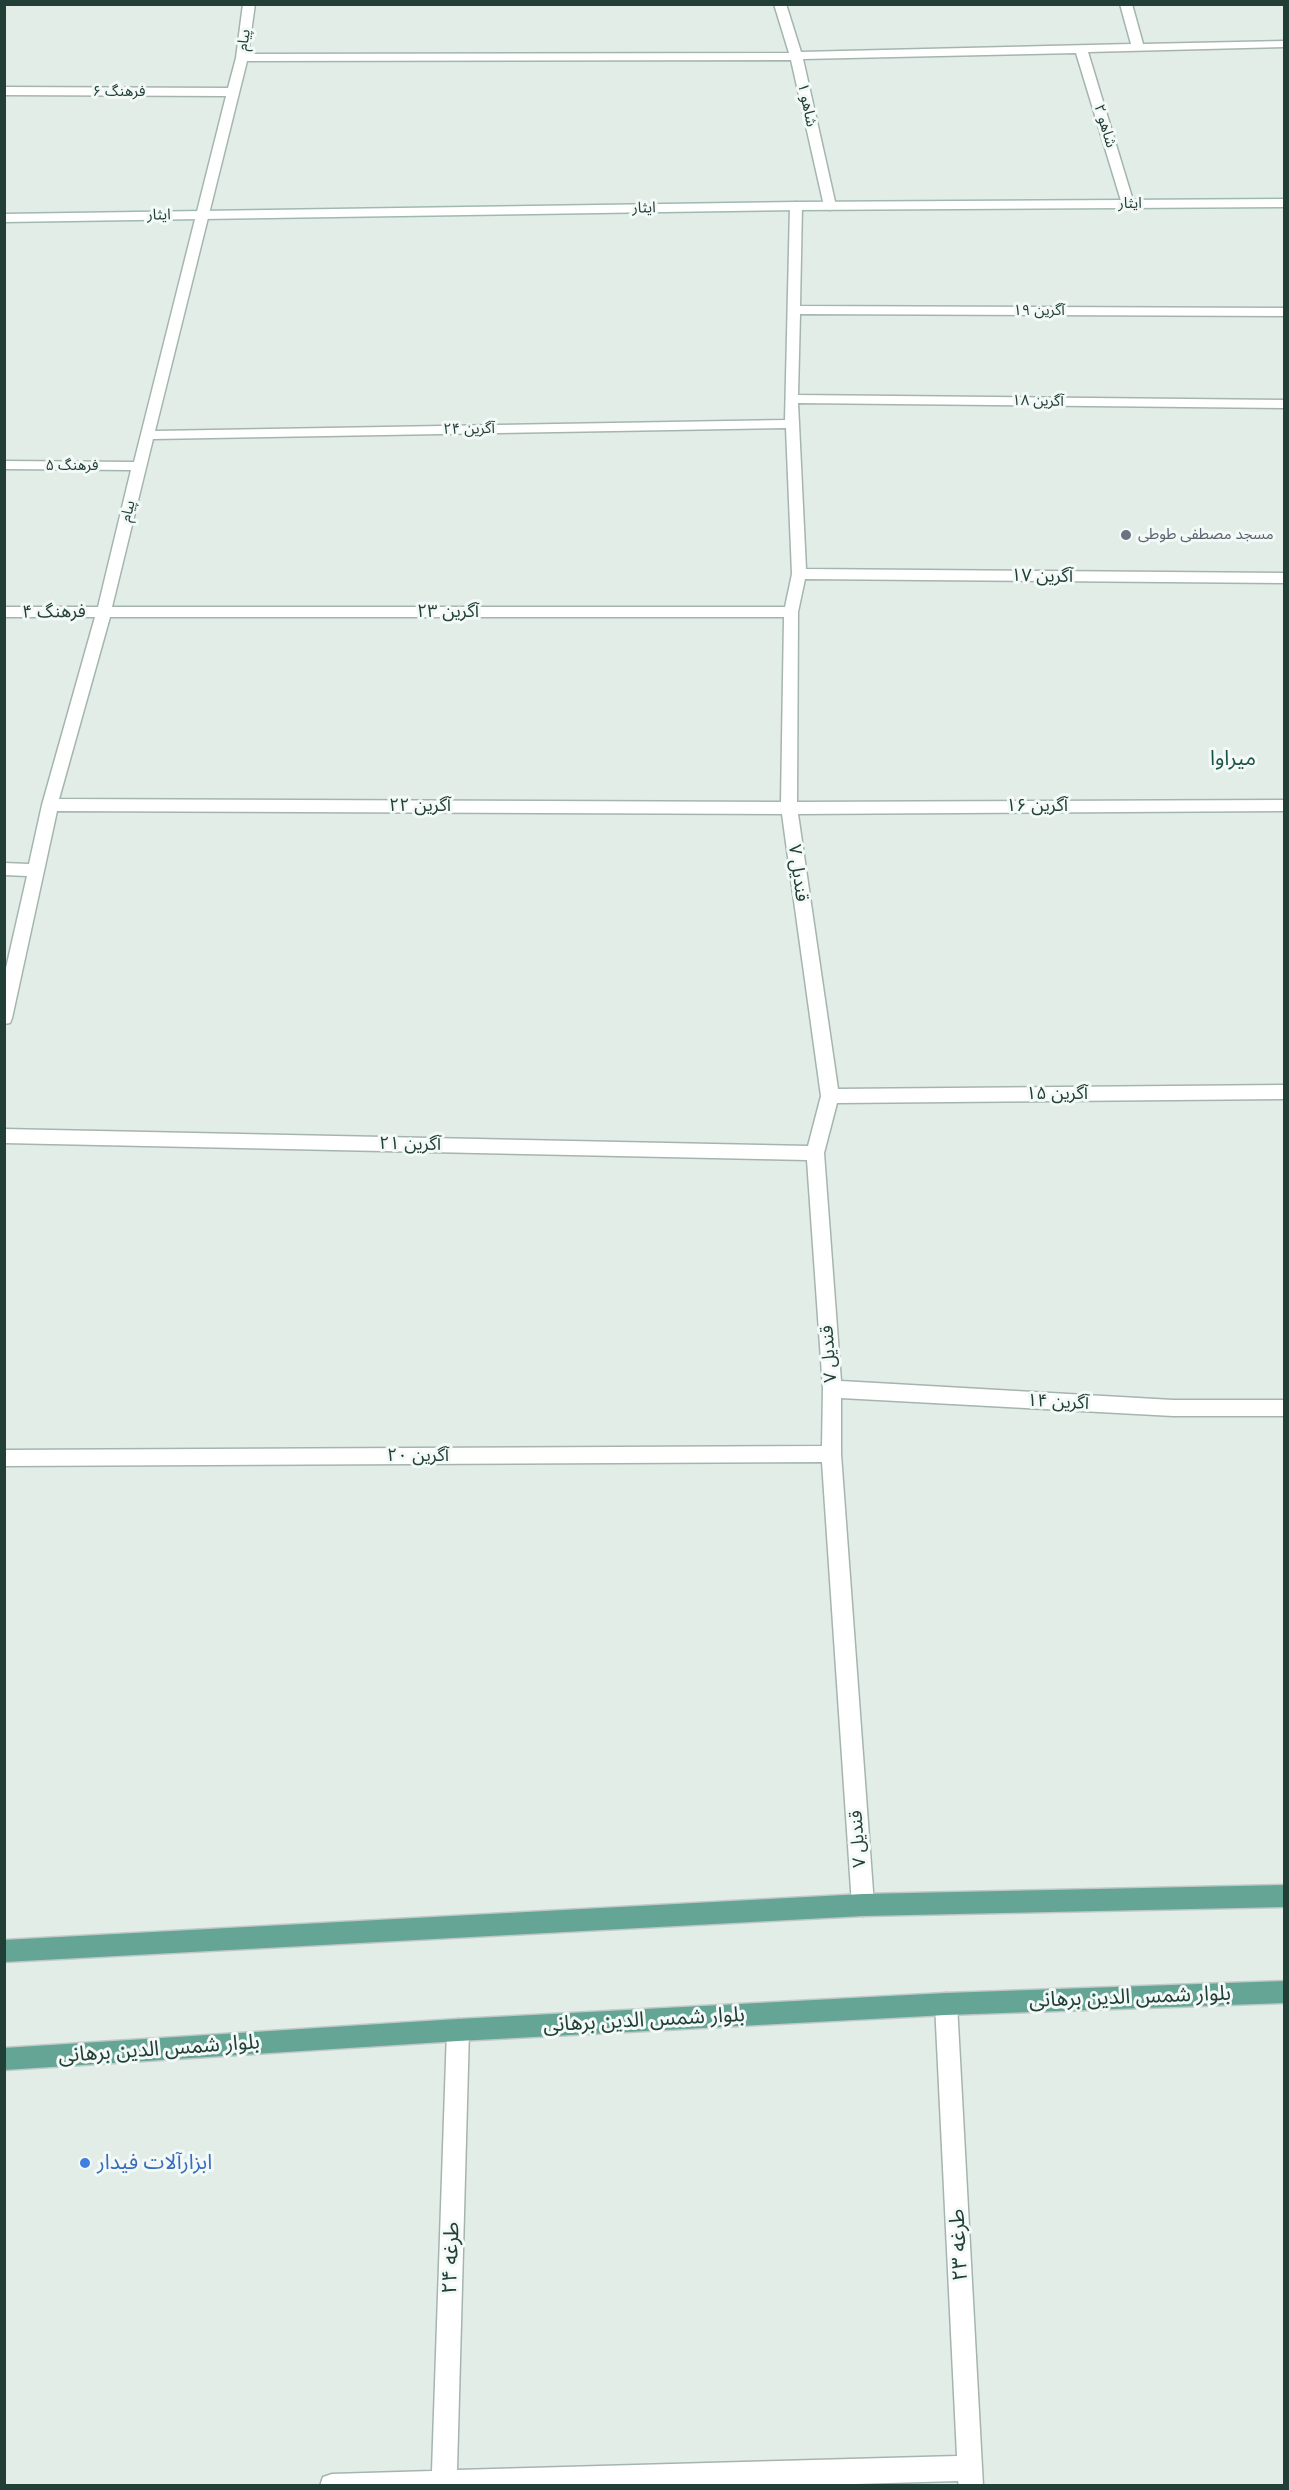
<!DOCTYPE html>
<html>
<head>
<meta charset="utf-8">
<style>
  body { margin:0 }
  #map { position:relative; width:1289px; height:2490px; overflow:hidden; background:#e2ede8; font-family:Montserrat,sans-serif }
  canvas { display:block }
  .frame { position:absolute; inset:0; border:6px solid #213f37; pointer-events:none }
</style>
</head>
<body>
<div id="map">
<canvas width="1289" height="2490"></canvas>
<div class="frame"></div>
</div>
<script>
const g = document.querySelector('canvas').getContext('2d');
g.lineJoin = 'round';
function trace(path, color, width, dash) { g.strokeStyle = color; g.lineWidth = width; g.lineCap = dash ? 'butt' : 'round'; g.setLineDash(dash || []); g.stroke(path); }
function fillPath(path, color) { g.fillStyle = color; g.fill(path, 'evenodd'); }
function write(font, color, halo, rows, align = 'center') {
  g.font = font + ' Montserrat,"Noto Sans Arabic",sans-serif'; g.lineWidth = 6; g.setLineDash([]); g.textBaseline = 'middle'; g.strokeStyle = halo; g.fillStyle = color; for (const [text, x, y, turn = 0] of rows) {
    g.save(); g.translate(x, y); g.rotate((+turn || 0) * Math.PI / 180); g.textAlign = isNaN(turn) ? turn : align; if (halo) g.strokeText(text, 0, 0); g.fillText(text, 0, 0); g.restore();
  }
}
const street = new Path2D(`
  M243,4H255L248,54L789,53L774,4H786L801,52L1131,44L1120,4H1132L1143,44L1284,41V47L1088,52L1134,204L1128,208L1122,204L1076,53L803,59L836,206L830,210L824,206L791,60L247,61L155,431L785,420L790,206L796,202L802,206L800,306L1284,308V316L800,314L798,395L1284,400V408L798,403L806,569L1284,573V583L805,579L798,612L797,802L1284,800V811L798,814L838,1089L1284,1085V1099L837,1103L824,1153L841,1381L1173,1400H1284V1416H1173L841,1398V1454L874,1905L871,1913L863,1916L855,1913L852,1905L822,1462L4,1466V1450L822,1446L823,1389L807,1160L4,1143V1129L808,1146L821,1096L782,814L57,811L12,1018L10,1023L4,1024V977L27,876L4,875V863L29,864L42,805L95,617H4V607H98L131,470L4,469V461L134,462L226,96L4,95V87L228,88L236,58ZM786,428L792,574L785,607H112L153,439ZM110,617H784L781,802L59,799Z
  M946,1993L954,1996L957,2004L983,2486H959L958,2481L786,2486H320L323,2477L332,2474L432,2471L447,2030L450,2022L458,2019L466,2022L469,2030L457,2470L957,2456L935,2004L938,1996Z`);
const secondary = new Path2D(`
  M1284,199V207L796,210L4,222V214L796,202Z`);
const primary = new Path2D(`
  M1284,1885V1907L863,1916L4,1962V1940L863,1894Z
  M1284,1981V2003L946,2015L458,2041L4,2070V2048L458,2019L946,1993Z`);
trace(street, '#a4b5af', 3);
trace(secondary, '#9fb9b1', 3);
trace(primary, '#c1c9c7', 3);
fillPath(street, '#fff');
fillPath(secondary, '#fff');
fillPath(primary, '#64a595');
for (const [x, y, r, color] of [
  [1126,535,6,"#6b7280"],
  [85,2163,6,"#3f7fe0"]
]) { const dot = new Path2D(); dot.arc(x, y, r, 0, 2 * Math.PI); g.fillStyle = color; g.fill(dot); trace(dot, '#f3f9f6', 2); }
write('15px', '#213f37', '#f3f9f6', [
  ["پیام",244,40,-82],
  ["فرهنگ ۶",119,92],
  ["شاهو ۱",807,105,78],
  ["شاهو ۲",1105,126,73],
  ["ایثار",1130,204],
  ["ایثار",644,208,-1],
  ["ایثار",159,215,-1],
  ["آگرین ۱۹",1039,311],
  ["آگرین ۱۸",1038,401,1],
  ["آگرین ۲۴",469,429,-1],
  ["فرهنگ ۵",72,466],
  ["پیام",128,511,-76]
]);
write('15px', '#5b616d', '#f3f9f6', [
  ["مسجد مصطفی طوطی",1138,535]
], 'left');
write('18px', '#213f37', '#f3f9f6', [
  ["آگرین ۱۷",1042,576,1],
  ["فرهنگ ۴",54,612,-1],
  ["آگرین ۲۳",448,612],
  ["آگرین ۲۲",420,806],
  ["آگرین ۱۶",1037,806],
  ["۷ قندیل",798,873,82],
  ["آگرین ۱۵",1057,1094],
  ["آگرین ۲۱",410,1144,1],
  ["۷ قندیل",829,1354,-94],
  ["آگرین ۱۴",1058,1402,3],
  ["آگرین ۲۰",418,1456],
  ["۷ قندیل",858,1839,-94]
]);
write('21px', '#1b5246', '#f3f9f6', [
  ["میراوا",1233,759]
]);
write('21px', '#213f37', '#f3f9f6', [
  ["بلوار شمس الدین برهانی",1130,1997,-2],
  ["بلوار شمس الدین برهانی",644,2020,-3],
  ["بلوار شمس الدین برهانی",159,2049,-4],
  ["طرغه ۲۳",959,2245,-93],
  ["طرغه ۲۴",451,2258,-88]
]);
write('21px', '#366cbe', '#f3f9f6', [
  ["ابزارآلات فیدار",97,2163]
], 'left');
</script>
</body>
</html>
